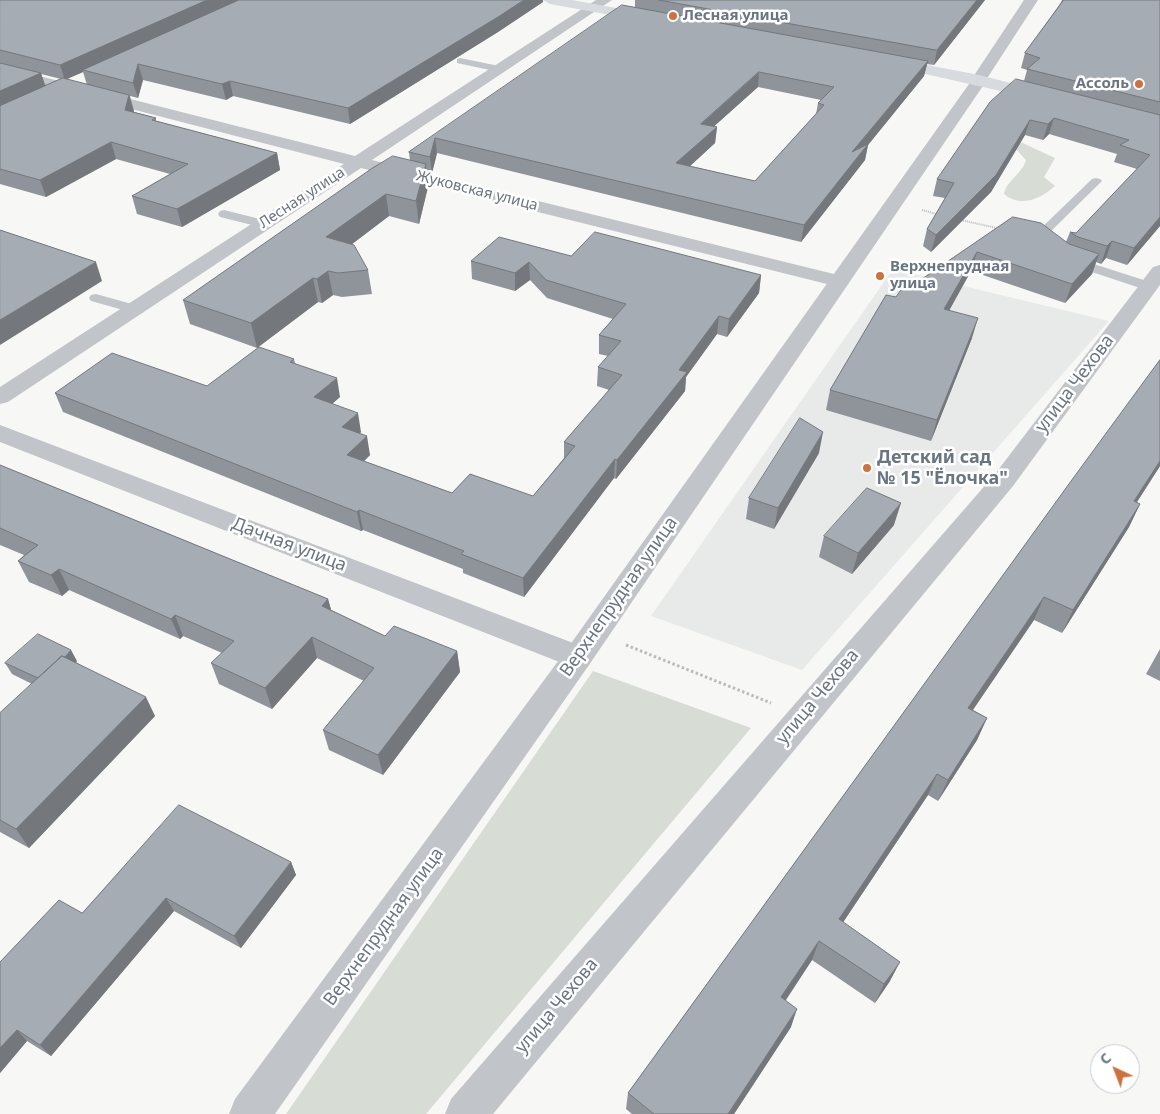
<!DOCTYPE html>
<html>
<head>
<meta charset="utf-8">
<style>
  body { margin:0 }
  #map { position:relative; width:1160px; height:1114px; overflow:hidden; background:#f7f8f5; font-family:"Noto Sans",sans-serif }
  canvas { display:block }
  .north { position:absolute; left:1090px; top:1044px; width:50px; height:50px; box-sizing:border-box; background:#fff; border:1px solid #c3c8cd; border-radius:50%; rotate:317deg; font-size:14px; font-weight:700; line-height:20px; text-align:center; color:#6a7583 }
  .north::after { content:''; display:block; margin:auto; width:18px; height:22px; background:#ce713f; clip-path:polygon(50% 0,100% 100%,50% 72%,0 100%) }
</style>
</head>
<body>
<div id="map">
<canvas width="1160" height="1114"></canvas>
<div class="north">С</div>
</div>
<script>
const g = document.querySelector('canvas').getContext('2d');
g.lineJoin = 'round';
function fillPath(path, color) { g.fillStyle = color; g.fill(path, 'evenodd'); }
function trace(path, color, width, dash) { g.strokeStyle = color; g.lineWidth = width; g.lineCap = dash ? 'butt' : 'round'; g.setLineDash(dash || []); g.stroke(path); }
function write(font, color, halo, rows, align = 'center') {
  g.font = font + ' "Noto Sans",sans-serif'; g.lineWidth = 5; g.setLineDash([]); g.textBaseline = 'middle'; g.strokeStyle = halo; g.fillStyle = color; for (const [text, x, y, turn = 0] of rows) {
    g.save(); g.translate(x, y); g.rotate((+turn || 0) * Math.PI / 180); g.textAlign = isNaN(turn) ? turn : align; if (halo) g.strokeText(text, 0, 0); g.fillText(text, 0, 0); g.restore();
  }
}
fillPath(new Path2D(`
  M893,269L1109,321L802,670L651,616Z`), '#e8e9e9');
fillPath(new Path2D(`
  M1001,133L1055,158L1044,177L1055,186C1040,199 1021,208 1004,194C1007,180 1022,174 1026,160Z
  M593,671L751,728L426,1114H286Z`), '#d7dcd5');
trace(new Path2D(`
  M922,210L940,215
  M961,220L1001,229`), '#b9bbbe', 2, [1, 1]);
trace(new Path2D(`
  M626,645L771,703`), '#b9bbbe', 3, [2.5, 2.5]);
fillPath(new Path2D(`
  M460,58L499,66L504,69L499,72L457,63V59Z
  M1096,178L1100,179L1102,181L1100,183L1045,237L1053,244L1051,247C1044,248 1036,244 1032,238L1034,235L1092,179Z
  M224,210L268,221L270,224L264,228L220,217L218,214L220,211Z
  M1072,257L1153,283L1155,286L1148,290L1143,289L1068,264L1066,261Z
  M96,294L139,306L141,309L134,313L91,301L89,298L91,295Z`), '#c1c4c8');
fillPath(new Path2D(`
  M596,0H612L372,160L846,277L849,281L846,285L839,287L361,168L8,402L0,404V387L344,164L0,75V66L355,156Z
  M1024,0H1038L984,83H974L971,80Z
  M1160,265V285L1013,486L493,1114H445L451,1099L995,474L1153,267Z
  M0,425L589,649L593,657L589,665L578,669L567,665L0,442Z`), '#c1c4c8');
fillPath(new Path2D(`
  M979,75L984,77L987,80L589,665L275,1114H229L235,1099L567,649L974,77Z`), '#c1c4c8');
fillPath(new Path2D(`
  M543,0H572L649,14L656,18L649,22L550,4Z
  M891,58L979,75L1050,93L1052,96L1050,99L1044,101L886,65L884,62L886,59Z`), '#d7dade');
fillPath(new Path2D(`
  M0,0L543,2L498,32L350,124L233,96L226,100L143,80L138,98L130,96L134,112L156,118V121L277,153L280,170L182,227L137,214L132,196L170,174L116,159L46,197L0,184ZM83,72L87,85L66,79ZM41,74L61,79L46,86Z
  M635,0H985L934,65L927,64L924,76L868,145L865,160L801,242L437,153L432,173L427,172L428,187L419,224L389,216L352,244L368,270L372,294L342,297L333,295L322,303L318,302L257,348L190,324L183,300L410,161L409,152L635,8ZM758,87L821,100L818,103L816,114L755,181L690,166L715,143L717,127L714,126Z
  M1062,0H1160V226L1127,265L1106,258L1101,264L1096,262L1092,274L1065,303L971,271L949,310L972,338L931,441L826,410L830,390L896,297L1013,217L1066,242L1070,232L1076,233L1137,169L1114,162L1117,154L1049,134L1043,140L1025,135L991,192L931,252L923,246L927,229L945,198L933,196L937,179L1024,81L1027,70L1021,68L1025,53L1060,4Z
  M571,256L761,275L759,293L727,337L717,334L686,377L685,391L616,479L614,478L524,597L463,573V569L363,530L361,531L63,412L55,393L207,386L294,359L295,363L340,397L332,404L361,432L360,433L370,455L364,461L452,493L533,496L564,458V442L609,390L597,386L598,367L608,356L599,354V335L613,319L547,298L530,280L515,291L472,279L471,261Z
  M1160,360V466L1136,503L1140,504L1129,527L1062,633L1034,620L973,710L987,718L977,740L938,801L928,795L843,922L890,981L875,1003L812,960L786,1000L791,1027L734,1114H632L626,1109L628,1093Z
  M819,453L774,529L746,519L749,498Z
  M0,465L328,599L331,610L385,636L457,651L460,672L383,775L329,750L323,730L364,681L317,658L272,709L219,684L211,663L222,653L183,636L180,639L69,590L62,596L29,582L18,561L24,555L0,545Z
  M894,525L852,574L819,557L824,536Z
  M1160,649V681L1146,674Z
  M77,661L76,662L155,716L29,848L0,832V713L32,684L12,674L5,663Z
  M291,862L296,875L241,948L174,911L51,1056L27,1041L0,1073V962L82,913Z`), '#8f949a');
fillPath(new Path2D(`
  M207,0H242L83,70V72L65,80L60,65Z
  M524,0H543V2L498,32L350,124L348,108Z
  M977,0H985L934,65L937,50Z
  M928,61L924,76L868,145L865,160L801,242L804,225L852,152Z
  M138,64L143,80L138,98L133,83Z
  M759,72L758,87L700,139L701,124Z
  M41,73L46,89L0,110V91Z
  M230,81L233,96L226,100L222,84Z
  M129,95L134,111L130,126L125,110Z
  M1054,118L1049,134L1043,140L1048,124Z
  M1030,120L1025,135L991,192L931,252L936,235Z
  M717,127L715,143L675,180L676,163Z
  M435,138L437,153L432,173L430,157Z
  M111,142L116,159L46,197L40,180Z
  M277,153L280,170L182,227L177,209Z
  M426,164L428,187L419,224L416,201Z
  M386,194L389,216L331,260L326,237Z
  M1160,217V226L1127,265L1134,248Z
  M1112,241L1106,258L1101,264L1107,246Z
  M977,252L971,271L939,329L944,309Z
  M1099,254L1092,274L1065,303L1072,284Z
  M96,262L102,281L0,345V320Z
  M529,262L530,280L515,291V273Z
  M328,271L333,295L322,303L317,279Z
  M761,275L759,293L727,337L729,319Z
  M313,278L318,302L257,348L251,323Z
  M719,316L717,334L686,377L685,391L616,479L617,460L679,370Z
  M978,318L972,338L931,441L937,420Z
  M337,378L340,397L318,416L314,397Z
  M358,413L361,432L346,446L342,427Z
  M823,432L819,453L774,529L778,508Z
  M367,436L370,455L351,474L347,455Z
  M615,459L614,478L524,597L523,578Z
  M1160,461V466L1123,524L1134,501Z
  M901,503L894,525L852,574L858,553Z
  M1140,504L1129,527L1062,633L1073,610Z
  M359,510L363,530L361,531L357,512Z
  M59,569L69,590L62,596L51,575Z
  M1044,597L1034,620L959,730L968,708Z
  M328,599L334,620L322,606Z
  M175,615L183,636L180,639L171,619Z
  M312,637L317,658L272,709L265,688Z
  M71,650L77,661L46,690L40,680Z
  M457,651L460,672L383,775L378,755Z
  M146,697L155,716L29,848L16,829Z
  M987,718L977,740L938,801L948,780Z
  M937,774L928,795L832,939L839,919Z
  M291,862L296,875L241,948L234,936Z
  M166,898L174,911L51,1056L40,1045Z
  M819,941L812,960L775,1016L781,997Z
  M900,962L890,981L875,1003L884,984Z
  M797,1009L791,1027L734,1114H728Z
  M17,1030L27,1041L0,1073V1048Z`), '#74787d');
const building = new Path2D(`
  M0,0H207L60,65L0,50Z
  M239,0H524L498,17L348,108L230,81L222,84L138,64L133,83L83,70Z
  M659,0H977L937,50Z
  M1064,0H1160V102L1027,69L1040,58L1025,53Z
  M622,5L928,61L852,152L868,144L804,225L435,138L430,157L409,152ZM759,72L834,87L818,103L824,105L755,181L676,163L717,127L701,124Z
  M0,63L41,73L0,91Z
  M63,78L129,95L125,110L156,118L152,120L277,153L177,209L132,196L188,164L111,142L40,180L0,169V106Z
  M1016,79L1160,115V217L1134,248L1112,241L1107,246L1078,237L1070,232L1076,233L1150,155L1120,145L1129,140L1054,118L1048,124L1030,120L996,175L936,235L927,229L954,183L937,179L990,102Z
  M393,156L426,164L416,201L386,194L326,237L354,245L368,270L338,273L328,271L317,279L313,278L251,323L183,300L371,169Z
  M1013,217L1041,223L1069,244L1099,254L1072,284L977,252L944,309L978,318L937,420L830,390L886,295L896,297L909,278L914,284Z
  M0,230L96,262L0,320Z
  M595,232L761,275L729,319L719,316L679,370L687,372L617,460L615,459L523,578L461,554L464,551L359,510L357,512L55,393L112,353L207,386L259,347L294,359L290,362L337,378L314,397L358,413L342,427L367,436L347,455L452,493L470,474L533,496L575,446L564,442L622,375L598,367L621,341L599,335L626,304L546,280L529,262L515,273L471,261L499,237L571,256Z
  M1160,360V461L1134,501L1140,504L1073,610L1044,597L968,708L987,718L948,780L937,774L839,919L900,962L884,984L819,941L781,997L797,1009L728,1114H654L628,1093L1074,477Z
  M800,418L823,432L778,508L749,498Z
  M0,465L328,599L322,606L385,636L394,626L457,651L378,755L323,730L374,668L312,637L265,688L211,663L234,641L175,615L171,619L59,569L51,575L18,561L38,545L0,528Z
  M867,488L901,503L858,553L824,536Z
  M38,634L71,650L65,657L62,656L38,678L5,663Z
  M62,656L146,697L16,829L0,820V713Z
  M179,805L291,862L234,936L166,898L40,1045L17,1030L0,1048V962L59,900L82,913Z`);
fillPath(building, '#a6acb3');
trace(building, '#74787d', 1);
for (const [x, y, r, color] of [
  [673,16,5,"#ce713f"],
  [1139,84,5,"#ce713f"],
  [880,276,5,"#ce713f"],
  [867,468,5,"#ce713f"]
]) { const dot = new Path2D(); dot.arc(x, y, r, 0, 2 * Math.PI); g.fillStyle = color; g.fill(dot); trace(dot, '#fff', 2); }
write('bold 15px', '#6a7583', '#fff', [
  ["Лесная улица",683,16],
  ["Ассоль",1129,84,"right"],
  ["Верхнепрудная",890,267],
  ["улица",890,284]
], 'left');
write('15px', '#6a7583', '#fff', [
  ["Жуковская улица",477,191,14],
  ["Лесная улица",302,198,-33]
]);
write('18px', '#6a7583', '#fff', [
  ["улица Чехова",1075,384,-53],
  ["Дачная улица",289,545,21],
  ["Верхнепрудная улица",619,597,-55],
  ["улица Чехова",818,697,-50],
  ["Верхнепрудная улица",384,927,-54],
  ["улица Чехова",557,1006,-50]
]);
write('bold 18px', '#6a7583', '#fff', [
  ["Детский сад",877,458],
  ["№ 15 \"Ёлочка\"",877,479]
], 'left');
</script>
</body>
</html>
